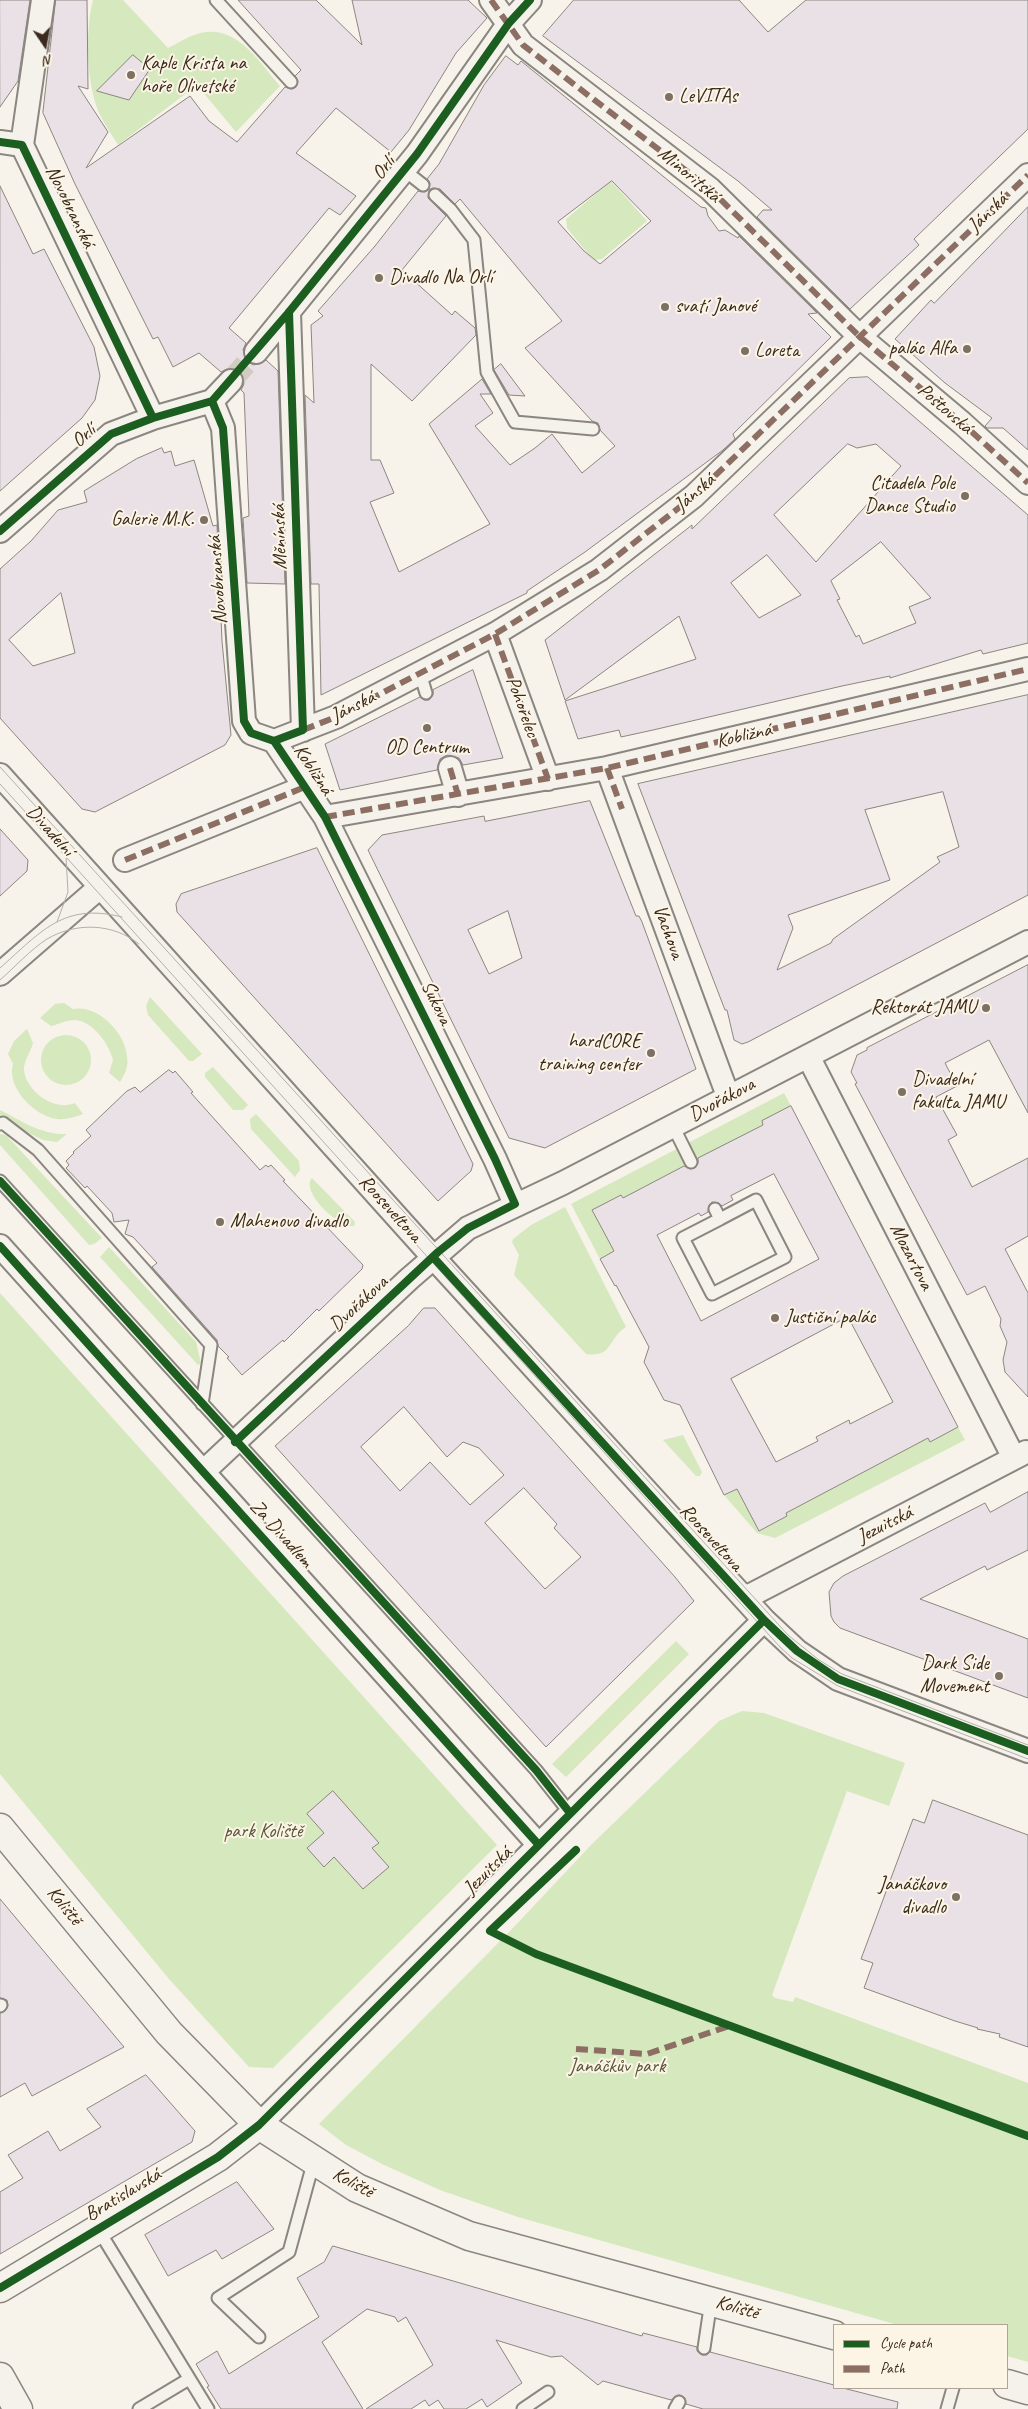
<!DOCTYPE html>
<html>
<head>
<meta charset="utf-8">
<style>
  body { margin:0 }
  #map { position:relative; width:1028px; height:2409px; overflow:hidden; background:#f7f3ea; font-family:Caveat,sans-serif }
  canvas { display:block }
  .legend { position:absolute; left:833px; top:2324px; width:175px; height:65px; box-sizing:border-box; background:#fcf5e5; border:1px solid #afa495; margin:0; padding:6px 9px; list-style:none; font-size:15px; color:#3b2a1e }
  .legend li { display:flex; align-items:center; gap:10px; height:25px }
  .legend b { width:25px; border:1px solid #afa495 }
  .north { position:absolute; left:20px; top:20px; width:50px; height:50px; -webkit-text-stroke:4px #fcf5e5; paint-order:stroke; rotate:168deg; font-size:14px; font-weight:700; line-height:20px; text-align:center; color:#3b2a1e }
  .north::after { content:''; display:block; margin:auto; width:18px; height:22px; background:#3b2a1e; clip-path:polygon(50% 0,100% 100%,50% 72%,0 100%) }
</style>
</head>
<body>
<div id="map">
<canvas width="1028" height="2409"></canvas>
<ul class="legend">
<li><b style="height:6px;background:#1b5e20"></b>Cycle path</li>
<li><b style="height:6px;background:#8d6e63"></b>Path</li>
</ul>
<div class="north">N</div>
</div>
<script>
const g = document.querySelector('canvas').getContext('2d');
g.lineJoin = 'round';
function fillPath(path, color) { g.fillStyle = color; g.fill(path, 'evenodd'); }
function trace(path, color, width, dash) { g.strokeStyle = color; g.lineWidth = width; g.lineCap = dash ? 'butt' : 'round'; g.setLineDash(dash || []); g.stroke(path); }
function write(font, color, halo, rows, align = 'center') {
  g.font = font + ' Caveat,sans-serif'; g.lineWidth = 4; g.setLineDash([]); g.textBaseline = 'middle'; g.strokeStyle = halo; g.fillStyle = color; for (const [text, x, y, turn = 0] of rows) {
    g.save(); g.translate(x, y); g.rotate((+turn || 0) * Math.PI / 180); g.textAlign = isNaN(turn) ? turn : align; if (halo) g.strokeText(text, 0, 0); g.fillText(text, 0, 0); g.restore();
  }
}
fillPath(new Path2D(`
  M93,0H123L168,48C178,43 187,37 197,34C236,22 258,61 280,86L236,132L197,85L118,145C112,135 105,125 100,115C86,84 85,32 93,0Z
  M611,181L647,221L602,259L593,260L567,228L566,219Z
  M150,997L202,1054L193,1061H189L148,1015L146,1006Z
  M64,1003L73,1009C97,1004 125,1032 127,1056C129,1066 125,1074 120,1082L109,1073L113,1060C109,1044 93,1021 75,1020C67,1020 59,1024 51,1026L40,1018L55,1004Z
  M27,1029L33,1043C31,1052 24,1060 24,1069C25,1091 55,1112 75,1103L83,1114C75,1117 66,1120 57,1119C34,1116 6,1087 13,1064L8,1054L14,1041Z
  M41 1060a25 25 0 1 1 50 0a25 25 0 1 1-50 0Z
  M213,1067L248,1105L243,1110H233L205,1077V1073Z
  M784,1093L791,1106L762,1121L763,1125L623,1198L621,1195L592,1210L614,1251L600,1259L571,1204Z
  M0,1110C22,1121 41,1135 67,1134L57,1142L43,1140L0,1119Z
  M256,1114L299,1161L300,1170L295,1177L251,1129L250,1119Z
  M0,1134L6,1135L102,1238L94,1244L89,1245L0,1145Z
  M312,1178L355,1222L354,1226C339,1228 300,1192 312,1178Z
  M565,1207L626,1327C608,1338 613,1358 586,1354L514,1275L519,1255L512,1242L513,1239L531,1225Z
  M109,1247L196,1342L201,1363L198,1365L100,1257Z
  M0,1293L497,1845L273,2068L249,2067L169,1979L0,1774Z
  M958,1427L965,1440L775,1538L757,1533L724,1495L737,1489L760,1530L787,1516L786,1513L928,1438L930,1442Z
  M683,1435L702,1472L700,1476H696L663,1440Z
  M676,1641L689,1654L566,1777L552,1764Z
  M742,1711L764,1713L905,1763L889,1806L847,1791L772,1995L775,1998L793,2002L795,1997L1028,2083V2362L1007,2356V2325H898L518,2217L440,2190L384,2165L346,2145L319,2124L512,1929L592,1844L719,1721Z`), '#d5e8be');
const building = new Path2D(`
  M0,0H30L18,81L0,107Z
  M56,0H87L88,89L78,86L108,132L86,168L190,96L209,121L237,142L285,87L292,89L296,87L298,81L295,76L301,70L238,0H316L362,45L352,0H468L487,18L456,53L409,130L391,152L336,108L296,153L356,196L340,215L329,208L229,328L246,343L243,350L247,362L254,365L266,360L278,371L285,584L247,583L243,518L249,516L244,393L241,390L244,384L243,377L240,371L234,368L227,369L221,372L199,353L173,367L158,337L153,339L75,184L43,113Z
  M574,0H739L768,32L806,0H1028V129L914,239L919,245L850,309L757,217L763,210H772L738,181L543,36Z
  M133,55L150,69L129,100L97,91Z
  M506,56L518,65L521,61L701,207L706,208L708,216L719,231L725,230L738,238L739,236L817,313L808,314L831,337L733,434L735,439L723,450L585,552L527,591V593L321,695L319,584H311L305,395L314,403L311,325L323,316L318,311L375,246L418,191L425,192L429,189L430,183L427,179L439,164L484,85ZM612,181L651,221L600,264L584,251L558,222ZM433,188L440,189L455,204L460,199L562,321L525,348L592,421L598,423L600,430L615,446L582,473L552,434L535,448L510,465L475,426L493,413L480,394H491L482,379L429,424L490,524L399,572L370,502L394,493L380,460H371V364L412,401L476,335L475,328L455,311L452,315L402,270L446,216L428,198L429,190Z
  M0,186L33,254L44,249L94,347L100,376L95,400L82,418L0,491Z
  M1028,207V450L1003,428H987L985,426L992,418L945,383L895,339L931,300L934,303Z
  M501,364L525,396L509,395L494,370Z
  M868,377L1028,515V643L983,654L981,650L890,678V676L842,686L653,730L621,737L619,730L578,739L565,701L696,659L679,616L565,700L545,640L692,525V529L849,378ZM848,444L857,448L876,444L901,466L816,562L774,515ZM881,542L931,598L909,607L916,623L863,644L859,635L856,637L837,600L840,599L831,581ZM767,555L801,595L759,618L731,583Z
  M162,448L164,453L171,451L175,466L194,460L213,526L217,525L222,641L231,735L225,745L95,812L82,809L0,718V569L31,541L58,510L87,502L84,491L136,459ZM61,593L75,653L33,666L9,640Z
  M473,670L503,758L463,765L459,758L447,755L440,759L437,770L340,790L325,744L420,697L424,700H429L433,695V690Z
  M1028,695V895L748,1042L742,1044L734,1040L727,1010H725L638,784ZM943,792L959,847L937,857L940,862L833,939L831,943L777,970L793,928L788,915L890,880L865,810Z
  M590,801L636,916H639L642,922L696,1069L545,1148L509,1138L368,850L382,835L484,816L485,821ZM508,911L522,958L489,974L468,930Z
  M0,829L28,860L27,871L0,896Z
  M317,848L473,1164L471,1171L438,1201L177,912L176,904L181,894Z
  M1028,965V1113L989,1040L945,1063L957,1086L936,1097L957,1135L948,1140L972,1187L1028,1158V1236L1005,1249L1028,1293V1397L1005,1372L1003,1360L1007,1342L1000,1326L1001,1319L985,1286L967,1295L855,1084L857,1083L851,1072L857,1055L867,1050V1048Z
  M169,1070L173,1073L175,1071L193,1092L191,1093L260,1170L266,1165L268,1167L271,1165L285,1180L283,1181L363,1265L362,1269L319,1311L317,1309L284,1342L283,1340L242,1375L227,1358L229,1357L218,1346L217,1340L152,1267L157,1263L133,1237L125,1234L129,1220L114,1222L112,1213L87,1186L85,1188L66,1168L69,1165L66,1161L74,1153L73,1152L91,1136L86,1130L127,1091L135,1087L140,1092Z
  M791,1106L958,1427L930,1442L928,1438L786,1513L787,1516L759,1531L737,1489L724,1495L680,1405L664,1400L644,1362L649,1347L616,1285L615,1286L600,1259L614,1251L592,1210L621,1195L623,1198L684,1166L690,1169L695,1168L698,1163V1158L763,1125L762,1121ZM774,1174L819,1259L701,1321L657,1235L699,1213L701,1216L708,1212L709,1205L712,1202L719,1203L722,1206L733,1200L731,1196ZM848,1317L893,1402L850,1424L849,1420L816,1437L818,1441L776,1462L731,1379Z
  M424,1308H435L675,1577L694,1601L546,1747L275,1446L408,1326ZM404,1407L447,1457L463,1442L479,1448L504,1475L470,1505L430,1462L400,1491L361,1447ZM524,1488L557,1524L554,1528L581,1557L545,1589L485,1523Z
  M1028,1492V1550L987,1570L985,1566L920,1599L1028,1639V1698L840,1628L834,1622L831,1616L829,1592L834,1583L843,1576L985,1503L990,1512Z
  M333,1791L379,1843L372,1848L389,1867L363,1889L334,1857L324,1867L307,1848L324,1833L307,1814Z
  M933,1800L1028,1835V2047L999,2037L1000,2034L977,2029L978,2028L955,2021L864,1988L873,1963L861,1959L913,1819L924,1823Z
  M0,1899L124,2047L32,2096L25,2083L0,2097V2013L5,2011L8,2006L7,2000L0,1998Z
  M146,2075L195,2131L192,2142L0,2254V2192L23,2178L8,2155L48,2131L60,2151L101,2127L87,2109Z
  M237,2182L274,2229L222,2259L216,2250L168,2276L145,2235Z
  M333,2246L642,2336L643,2333L697,2347V2351L702,2355H707L711,2350L710,2352L834,2385V2388H843L898,2402L897,2409H703L686,2404L685,2398L679,2395L671,2400L603,2381L598,2385L562,2356L551,2357L496,2340L522,2383L487,2407L482,2399L466,2409H444L438,2400L429,2406L425,2400L411,2409H366L433,2365L406,2317L398,2322L395,2317L367,2309L322,2342L363,2409H221L207,2387L209,2386L196,2364L217,2351L229,2374L319,2317L297,2278L324,2262Z`);
fillPath(building, '#eae1e6');
trace(building, '#8b867f', 1);
trace(new Path2D(`
  M231,381L256,352`), '#d1cbc1', 22, [22, 11]);
const lane = new Path2D(`
  M216,0L291,82
  M404,170L423,185
  M435,195L451,210L474,240L487,372L515,422L593,429
  M420,673L426,693
  M0,1124L3,1123L38,1150L211,1345L202,1404
  M673,1126L691,1162
  M0,1181L536,1770L570,1813
  M715,1209L720,1219L683,1238L712,1294L785,1257L756,1200L720,1219
  M0,2006L1,2005
  M98,2229L208,2409
  M259,2337L218,2298L289,2252L314,2160
  M704,2348L711,2301
  M139,2409L189,2379
  M523,2409L548,2392
  M675,2409L679,2402
  M947,2409L953,2388`);
const street = new Path2D(`
  M43,0L22,145L153,418
  M491,0L523,45L710,189L860,337L962,423L1028,483
  M0,142L22,145
  M289,312L303,730
  M256,352L417,154L509,23L530,0
  M212,401L223,428L244,721L251,733L274,741
  M0,531L111,434L153,418L212,401L231,381
  M495,634L548,779
  M274,741L336,717L495,634L599,570L694,496L1028,175
  M274,741L325,817L495,1159L515,1204
  M450,768L458,795
  M607,768L728,1096
  M0,775L433,1257L764,1620L797,1651L838,1679L1028,1751
  M325,817L607,768L1028,669
  M125,860L305,787
  M0,974L100,887
  M808,1056L1014,1458
  M0,1246L538,1844
  M203,1472L409,1279L468,1228L563,1183L1028,942
  M742,1596L751,1595L1026,1452
  M259,2125L764,1620`);
const secondary = new Path2D(`
  M0,1828L169,2033L259,2125L357,2188L469,2236L834,2335
  M0,2288L218,2157L259,2125
  M0,2377L18,2409
  M1007,2384L1028,2390`);
trace(lane, '#8b867f', 15);
trace(street, '#8b867f', 26);
trace(secondary, '#8b867f', 31);
trace(lane, '#f5f2ec', 11);
trace(street, '#f5f2ec', 22);
trace(secondary, '#f5f2ec', 28);
trace(new Path2D(`
  M0,767L788,1635L819,1660L842,1674L1028,1745
  M0,784L780,1647L792,1658L838,1686L1028,1759
  M57,922L68,892L66,857
  M0,968C41,932 63,902 122,917
  M0,980C15,967 30,950 47,939C76,922 113,923 139,944`), '#b3afa9', 1);
trace(new Path2D(`
  M491,0L523,45L710,189L860,337L962,423L1028,483
  M495,634L548,779
  M303,730L336,717L495,634L599,570L694,496L1028,175
  M450,768L458,795
  M607,768L622,809
  M325,817L607,768L1028,669
  M125,860L305,787
  M576,2049L647,2054L729,2026`), '#8d6e63', 6, [12, 6]);
trace(new Path2D(`
  M0,142L22,145L153,418
  M212,401L223,428L244,721L251,733L274,741
  M0,531L111,434L153,418L212,401L289,312L417,154L509,23L530,0
  M274,741L303,730L289,312
  M0,1181L536,1770L570,1813
  M0,1246L538,1844
  M433,1257L764,1620L797,1651L838,1679L1028,1751
  M235,1442L438,1252L468,1228L515,1204L495,1159L325,817L274,741
  M576,1850L490,1931L536,1954L1028,2136
  M0,2288L218,2157L259,2125L764,1620`), '#1b5e20', 8);
for (const [x, y, r, color] of [
  [131,75,5,"#7d7065"],
  [669,97,5,"#7d7065"],
  [379,278,5,"#7d7065"],
  [665,307,5,"#7d7065"],
  [967,349,5,"#7d7065"],
  [745,351,5,"#7d7065"],
  [965,496,5,"#7d7065"],
  [204,520,5,"#7d7065"],
  [427,728,5,"#7d7065"],
  [986,1008,5,"#7d7065"],
  [651,1053,5,"#7d7065"],
  [902,1092,5,"#7d7065"],
  [220,1222,5,"#7d7065"],
  [775,1318,5,"#7d7065"],
  [999,1676,5,"#7d7065"],
  [956,1897,5,"#7d7065"]
]) { const dot = new Path2D(); dot.arc(x, y, r, 0, 2 * Math.PI); g.fillStyle = color; g.fill(dot); trace(dot, '#fcf5e5', 2); }
write('20px', '#3b2a1e', '#fcf5e5', [
  ["Kaple Krista na",141,64],
  ["hoře Olivetské",141,87],
  ["LeVITAs",679,97],
  ["Divadlo Na Orlí",389,278],
  ["svatí Janové",675,307],
  ["palác Alfa",957,349,"right"],
  ["Loreta",755,351],
  ["Citadela Pole",955,484,"right"],
  ["Dance Studio",955,507,"right"],
  ["Galerie M.K.",194,520,"right"],
  ["OD Centrum",427,748,"center"],
  ["Rektorát JAMU",976,1008,"right"],
  ["hardCORE",641,1042,"right"],
  ["training center",641,1065,"right"],
  ["Divadelní",912,1080],
  ["fakulta JAMU",912,1103],
  ["Mahenovo divadlo",230,1222],
  ["Justiční palác",785,1318],
  ["Dark Side",989,1664,"right"],
  ["Movement",989,1687,"right"],
  ["Janáčkovo",946,1885,"right"],
  ["divadlo",946,1908,"right"]
], 'left');
write('20px', '#3b2a1e', '#fcf5e5', [
  ["Orlí",384,168,-51],
  ["Minoritská",689,175,40],
  ["Novobranská",70,207,64],
  ["Jánská",988,213,-44],
  ["Poštovská",945,409,41],
  ["Orlí",84,436,-41],
  ["Jánská",695,493,-41],
  ["Měnínská",280,537,-92],
  ["Novobranská",218,580,-94],
  ["Jánská",353,707,-27],
  ["Pohořelec",522,707,70],
  ["Kobližná",744,736,-13],
  ["Kobližná",313,770,57],
  ["Divadelní",50,831,48],
  ["Vachova",668,932,70],
  ["Sukova",436,1003,64],
  ["Dvořákova",722,1100,-28],
  ["Rooseveltova",390,1209,48],
  ["Mozartova",911,1257,63],
  ["Dvořákova",359,1304,-43],
  ["Jezuitská",885,1525,-27],
  ["Za Divadlem",281,1534,48],
  ["Rooseveltova",711,1538,48],
  ["Jezuitská",488,1871,-45],
  ["Koliště",64,1906,51],
  ["Koliště",353,2183,29],
  ["Bratislavská",123,2195,-31],
  ["Koliště",737,2308,16]
]);
write('20px', '#5b573d', '#fcf5e5', [
  ["park Koliště",263,1832],
  ["Janáčkův park",617,2067]
]);
</script>
</body>
</html>
